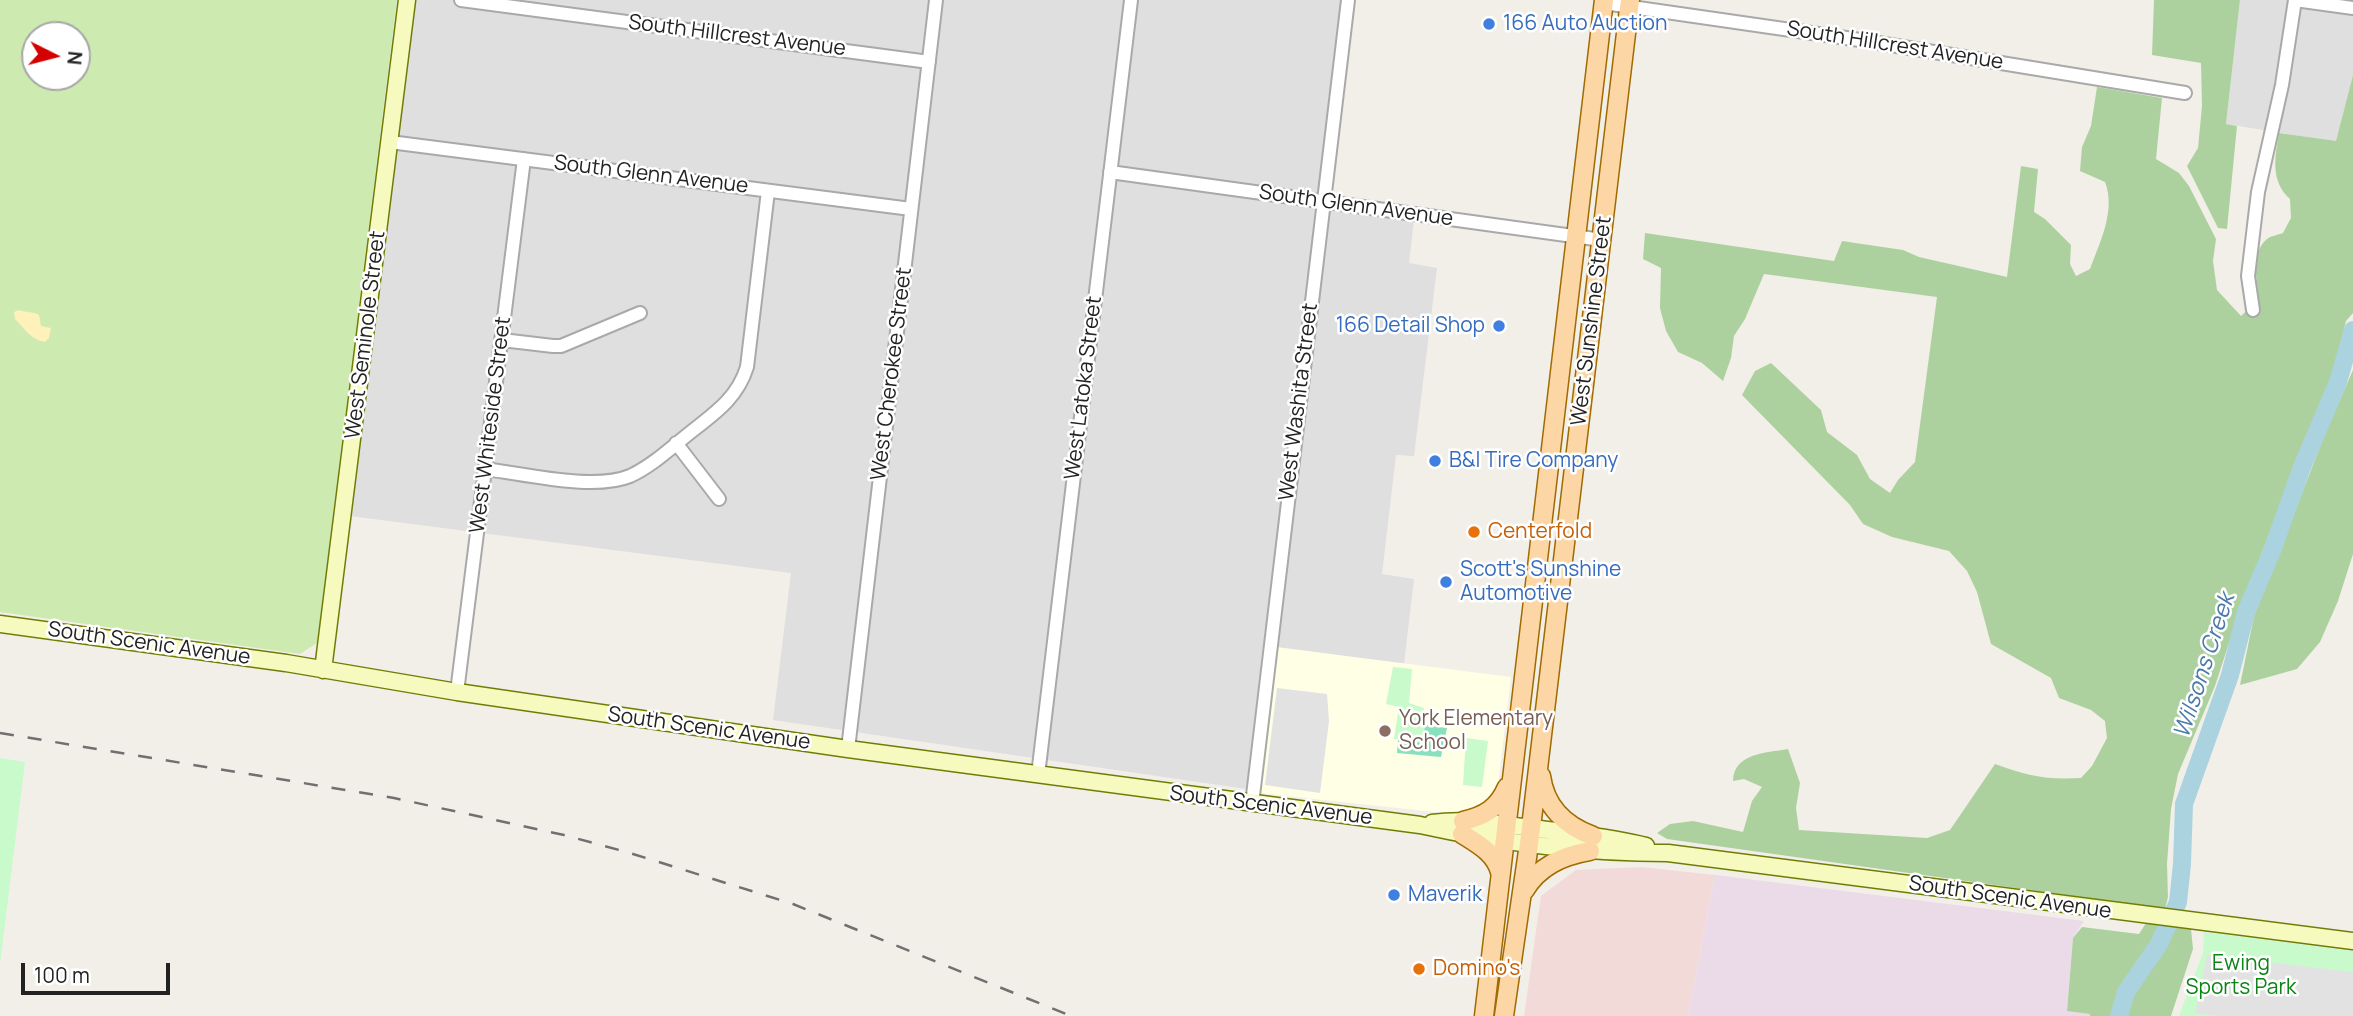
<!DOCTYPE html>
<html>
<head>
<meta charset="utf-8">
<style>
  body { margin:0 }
  #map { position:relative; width:2353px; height:1016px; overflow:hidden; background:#f2efe9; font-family:Manrope,sans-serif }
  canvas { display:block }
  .north { position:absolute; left:21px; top:21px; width:70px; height:70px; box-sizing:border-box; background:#fff; border:2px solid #a7a7a7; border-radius:50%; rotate:96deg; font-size:19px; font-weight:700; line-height:28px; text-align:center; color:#222 }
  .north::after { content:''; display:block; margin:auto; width:24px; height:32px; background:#d40000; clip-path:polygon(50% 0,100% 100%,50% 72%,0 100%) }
  .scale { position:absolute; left:21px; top:963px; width:149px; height:32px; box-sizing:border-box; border:4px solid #222; border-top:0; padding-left:9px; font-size:21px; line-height:24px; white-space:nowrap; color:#222; -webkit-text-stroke:5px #fff; paint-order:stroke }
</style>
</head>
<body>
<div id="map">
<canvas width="2353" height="1016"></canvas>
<div class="north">N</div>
<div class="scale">100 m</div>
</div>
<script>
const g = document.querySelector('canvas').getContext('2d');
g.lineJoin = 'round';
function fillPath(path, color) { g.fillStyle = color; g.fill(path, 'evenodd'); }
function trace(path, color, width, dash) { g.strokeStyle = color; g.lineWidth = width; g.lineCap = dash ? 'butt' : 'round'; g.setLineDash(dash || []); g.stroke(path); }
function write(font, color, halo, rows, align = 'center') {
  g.font = font + ' Manrope,sans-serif'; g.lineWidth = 5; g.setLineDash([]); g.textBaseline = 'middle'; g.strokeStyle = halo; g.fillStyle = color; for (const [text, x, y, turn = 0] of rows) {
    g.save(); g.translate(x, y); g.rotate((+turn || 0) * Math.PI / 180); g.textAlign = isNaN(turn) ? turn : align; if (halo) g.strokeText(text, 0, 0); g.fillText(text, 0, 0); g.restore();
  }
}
fillPath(new Path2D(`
  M414,0H1341L1317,208L1414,220L1409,263L1437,268L1414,456L1396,455L1382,574L1414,579L1404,664L1263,645L1246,789L773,720L791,573L350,516Z
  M2240,0H2353V75L2336,142L2226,124Z`), '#e0dfdf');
fillPath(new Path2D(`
  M1642,867L1715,875L1688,1016H1524L1541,896L1576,870Z`), '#f2dad9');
fillPath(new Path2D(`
  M1715,875L2084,921L2073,938L2067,1010L2090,1014V1016H1688Z`), '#ebdbe8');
fillPath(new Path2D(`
  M1275,647L1511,677L1498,785L1488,801L1476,812L1453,814L1259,793Z`), '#ffffe5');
fillPath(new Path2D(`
  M0,0H397L317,643L300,654L0,612ZM35,35H77V77H35Z`), '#cdebb0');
fillPath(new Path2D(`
  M2154,0H2240L2226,124L2237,126L2227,229L2218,228L2187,166L2198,148L2202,106L2201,63L2152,55Z
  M2353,75V313L2346,321L2333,375L2244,597L2215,686L2178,774L2171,809L2167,864L2168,897L2165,909L1667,839L1657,833L1670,824L1693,821L1743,832L1752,801L1762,787L1744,779L1733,781C1734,753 1765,753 1788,749L1800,783L1796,808L1799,830L1927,838L1950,830L1995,764C2028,776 2046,780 2081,778L2092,766L2107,738L2105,721L2091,710L2059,698L2051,678L1991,644L1977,592L1967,571L1949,551L1892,537L1863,524L1850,505L1742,395L1755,371L1771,363L1821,410L1827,432L1857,455L1870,479L1890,493L1898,480L1915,462L1937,297L1764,274L1745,319L1734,336L1731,358L1723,381L1702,363L1678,352L1666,331L1660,308L1661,268L1643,259L1645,233L1834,261L1842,241L1903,250L1919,257L2007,277L2021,166L2038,169L2034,212L2045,219L2071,245L2070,264L2076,276L2090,269C2100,242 2116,210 2105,182L2080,171L2082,147L2091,126L2097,87L2162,98L2156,159L2179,173L2189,186L2216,239L2213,261L2217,290L2241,316L2259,299C2257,281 2250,253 2267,239C2270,236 2278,235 2283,233L2291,218L2290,199C2270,181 2275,157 2279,133L2336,141Z
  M2353,370V554L2338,601L2320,642L2297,669L2240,685L2254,616L2325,434Z
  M2146,923L2191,929L2193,949L2171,1016H2090V1014L2067,1011L2073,938L2082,927L2139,934Z`), '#add19e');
fillPath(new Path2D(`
  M19,310C26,313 33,311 39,315L41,326L51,328L49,338L45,342C31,340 24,328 15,319L14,312Z`), '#fff1ba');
fillPath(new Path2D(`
  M1393,667L1412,669L1409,703L1424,708L1422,721L1426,722L1423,743L1394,739L1399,707L1386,704Z
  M1466,738L1488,741L1482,787L1463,785Z
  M0,758L25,762L0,964Z
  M2204,932L2353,951V1016H2179L2203,953Z`), '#c8facc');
fillPath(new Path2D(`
  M1425,725L1447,728L1441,757L1397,753L1398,740L1423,743Z`), '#88e0be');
fillPath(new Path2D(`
  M1277,688L1327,694L1329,721L1320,793L1265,785Z
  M2207,955L2353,972V1016H2220L2195,1013Z`), '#e2e2e2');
trace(new Path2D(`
  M2119,1016L2126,992L2159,944L2178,902L2182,864L2184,804L2230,675L2246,612L2272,551L2302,467L2338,382L2353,330`), '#aad3df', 18);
const street = new Path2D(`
  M461,0L929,62
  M2295,0L2353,8
  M1604,3L1860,40L2185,93
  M390,142L911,209
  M1110,172L1602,240
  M2253,310L2248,276L2258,192L2282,85L2295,0
  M502,340L553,346H561L640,313
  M676,443L719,499
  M485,469C525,474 594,491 630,476C654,465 675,444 696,428C718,411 738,396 747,367L768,191
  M457,692L524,159
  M848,749L936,0
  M1038,775L1131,0
  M1252,804L1348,0`);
const secondary = new Path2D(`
  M0,624L286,663L457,692L848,749L1420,825C1501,843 1584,853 1668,853L2353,941
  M323,670L407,0
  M1432,823C1468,818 1504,825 1540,829C1575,834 1612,837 1646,846`);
const primary = new Path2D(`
  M1541,776C1545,806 1565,826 1593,836
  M1463,821C1485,816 1498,808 1507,787
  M1462,834C1478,844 1495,853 1500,872
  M1524,891C1539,866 1562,856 1590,851
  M1484,1016L1604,0
  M1504,1016L1529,844L1630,0`);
trace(street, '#a9a9a9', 16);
trace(secondary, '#707d05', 19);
trace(primary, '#a06b00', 21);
trace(street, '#fff', 12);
trace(secondary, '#f7fabf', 16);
trace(primary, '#fcd6a4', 18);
trace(new Path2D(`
  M0,733L394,798L564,835L630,853L793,904L1071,1016`), '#707070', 2.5, [14, 14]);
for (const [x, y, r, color] of [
  [1489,24,7,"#3f7fe0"],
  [1499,326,7,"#3f7fe0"],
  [1435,461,7,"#3f7fe0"],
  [1474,532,7,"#e8710a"],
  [1446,582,7,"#3f7fe0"],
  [1385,731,7,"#8d6e63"],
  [1394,895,7,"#3f7fe0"],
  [1419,969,7,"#e8710a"]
]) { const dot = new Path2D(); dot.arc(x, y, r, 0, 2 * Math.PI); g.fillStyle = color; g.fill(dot); trace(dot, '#fff', 2.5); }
write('21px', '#366cbe', '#fff', [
  ["166 Auto Auction",1503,24],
  ["166 Detail Shop",1485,326,"right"],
  ["B&I Tire Company",1449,461],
  ["Scott's Sunshine",1460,570],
  ["Automotive",1460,594],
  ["Maverik",1408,895]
], 'left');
write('21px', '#222', '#fff', [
  ["South Hillcrest Avenue",737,36,7],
  ["South Hillcrest Avenue",1895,46,9],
  ["South Glenn Avenue",651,175,7],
  ["South Glenn Avenue",1356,206,8],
  ["West Sunshine Street",1592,321,-83],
  ["West Seminole Street",366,335,-83],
  ["West Cherokee Street",892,374,-83],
  ["West Latoka Street",1084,388,-83],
  ["West Washita Street",1299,402,-83],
  ["West Whiteside Street",491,425,-83],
  ["South Scenic Avenue",149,644,8],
  ["South Scenic Avenue",709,729,8],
  ["South Scenic Avenue",1271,806,7],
  ["South Scenic Avenue",2010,898,8]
]);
write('21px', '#c56008', '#fff', [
  ["Centerfold",1488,532],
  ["Domino's",1433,969]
], 'left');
write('21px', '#785e54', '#fff', [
  ["York Elementary",1399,719],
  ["School",1399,743]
], 'left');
write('21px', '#0c8416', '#fff', [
  ["Ewing",2241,964],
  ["Sports Park",2241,988]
]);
write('italic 23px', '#4a7aab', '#fff', [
  ["Wilsons Creek",2205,666,-72]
]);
</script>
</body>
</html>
